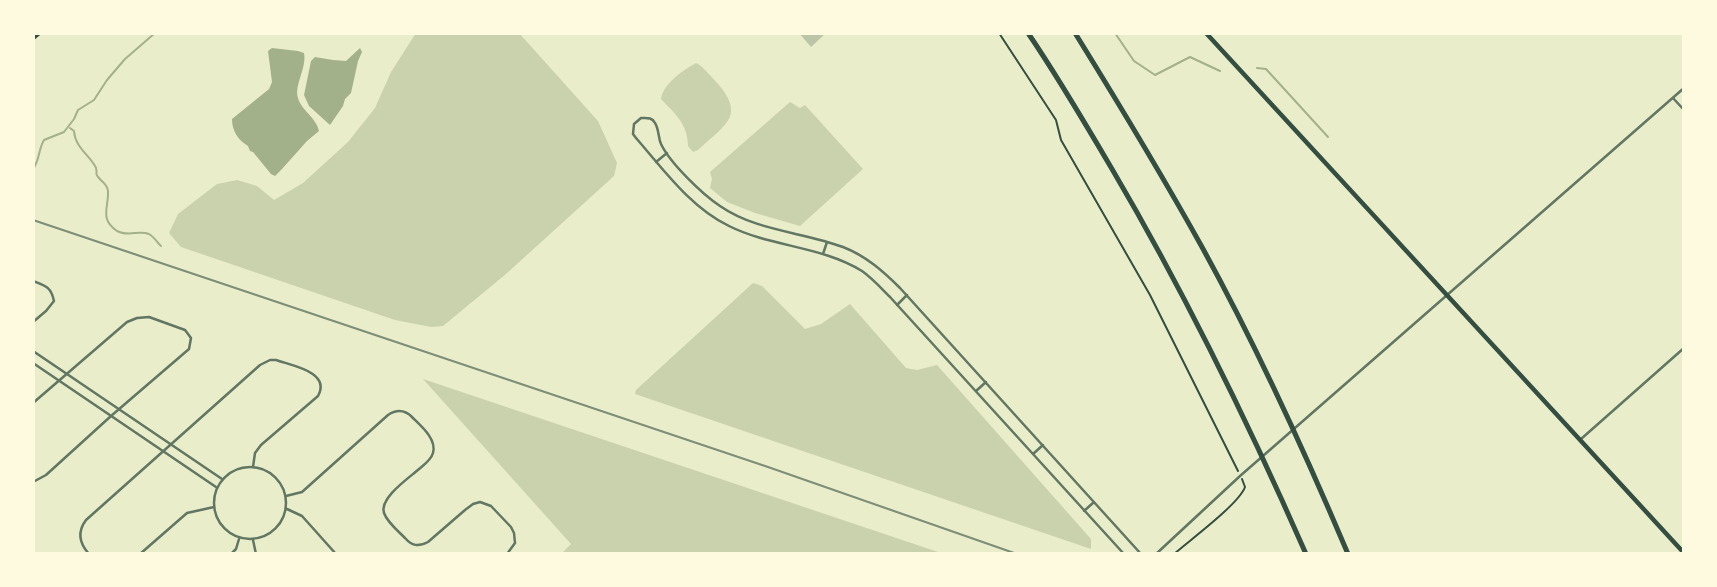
<!DOCTYPE html>
<html>
<head>
<meta charset="utf-8">
<style>
  body { margin:0 }
  #map { position:relative; width:1717px; height:587px; overflow:hidden; background:#e9edc9; font-family:"Alegreya Sans",sans-serif }
  canvas { display:block }
  .frame { position:absolute; inset:0; border:35px solid #fefae0; pointer-events:none }
</style>
</head>
<body>
<div id="map">
<canvas width="1717" height="587"></canvas>
<div class="frame"></div>
</div>
<script>
const g = document.querySelector('canvas').getContext('2d');
g.lineJoin = 'round';
function fillPath(path, color) { g.fillStyle = color; g.fill(path, 'evenodd'); }
function trace(path, color, width, dash) { g.strokeStyle = color; g.lineWidth = width; g.lineCap = dash ? 'butt' : 'round'; g.setLineDash(dash || []); g.stroke(path); }
fillPath(new Path2D(`
  M416,33H519L598,121L617,163L614,176L506,274L443,326L431,327L395,320L181,247L169,233L178,214L217,184L237,180L257,186L274,200L303,183L348,142L375,108L391,72Z
  M696,63L701,66C713,79 742,103 727,122C719,133 707,141 698,150L693,152L688,146C688,124 675,114 661,99C663,84 683,70 696,63Z
  M790,102L800,108L805,105L863,169L800,226L755,213L727,202L710,188L712,179L710,172Z
  M753,283L762,286L805,329L821,324L850,304L906,368L917,370L937,365L1091,539V549L635,394L636,390Z
  M423,379L944,554H561L571,544Z`), '#cad2ad');
fillPath(new Path2D(`
  M272,48L298,51L304,53C307,68 294,85 298,98C301,110 316,117 319,131L307,141L282,169L275,176L271,174L253,152L250,151L248,146C238,140 232,131 232,119L269,89L272,82L268,51Z
  M360,48L362,52L358,61L351,93L345,99L343,106L330,125L309,106L304,95L311,61L315,57L333,60L346,61Z`), '#a3b18a');
trace(new Path2D(`
  M1115,33L1134,61L1155,75L1190,57L1220,71
  M1257,68L1266,69L1328,137
  M70,128L74,131C75,148 91,156 96,168C98,176 94,172 99,178C103,183 107,184 108,191C109,207 99,219 117,231C128,237 139,230 149,234C154,237 157,242 161,246
  M33,169C40,160 38,150 44,140L64,132L74,119L78,110L94,100L107,80L125,59L155,33`), '#a3b18a', 2);
fillPath(new Path2D(`
  M799,33H826L811,47Z`), '#bcc5a7');
trace(new Path2D(`
  M999,33L1056,120L1061,140L1150,295L1238,471
  M1174,554C1190,540 1239,504 1245,487L1242,479`), '#344e41', 2);
trace(new Path2D(`
  M1673,98L1684,110
  M656,162L667,153
  M823,254L827,242
  M33,281C46,286 51,287 54,301L46,311L33,322
  M897,305L907,295
  M33,351L222,479
  M33,363L216,487
  M976,391L986,382
  M33,403L127,322L137,318L149,317L185,330L191,338L189,349L111,416L46,475L33,482
  M1581,439L1684,348
  M1033,454L1043,445
  M214 503a36 36 0 1 1 72 0a36 36 0 1 1-72 0Z
  M286,496L302,492L388,415C397,409 405,410 412,417C421,426 437,439 433,453C431,460 425,464 419,469C409,478 379,498 384,513C387,522 398,531 405,538C412,546 418,547 428,542L465,510L473,504L480,502L491,506L511,527L514,533L515,543L507,554
  M287,509L302,516L336,554
  M1084,511L1094,502
  M253,540L256,554
  M89,554C79,543 77,532 86,520L260,365L270,360H276C293,366 331,372 318,396L261,445L255,453L253,467
  M140,554L187,513L214,507
  M231,554L236,549L239,539
  M1124,554L890,297C881,288 872,278 862,271C822,246 771,247 729,226C691,208 663,169 636,138L633,134L634,124L641,118C647,118 652,117 655,123C659,129 658,137 661,144C670,163 702,194 720,206C756,231 803,232 843,247C866,256 883,271 900,288L1141,554
  M1156,554L1240,476L1684,88`), '#617663', 2.5);
trace(new Path2D(`
  M1206,33L1684,553
  M33,38L39,33`), '#344e41', 4.5);
trace(new Path2D(`
  M1028,33C1058,77 1085,123 1112,169C1185,293 1248,422 1306,554
  M1075,33C1119,104 1162,175 1202,247C1257,347 1304,450 1348,554`), '#344e41', 5);
trace(new Path2D(`
  M33,220L768,467L1017,554`), '#7c8e77', 2);
</script>
</body>
</html>
